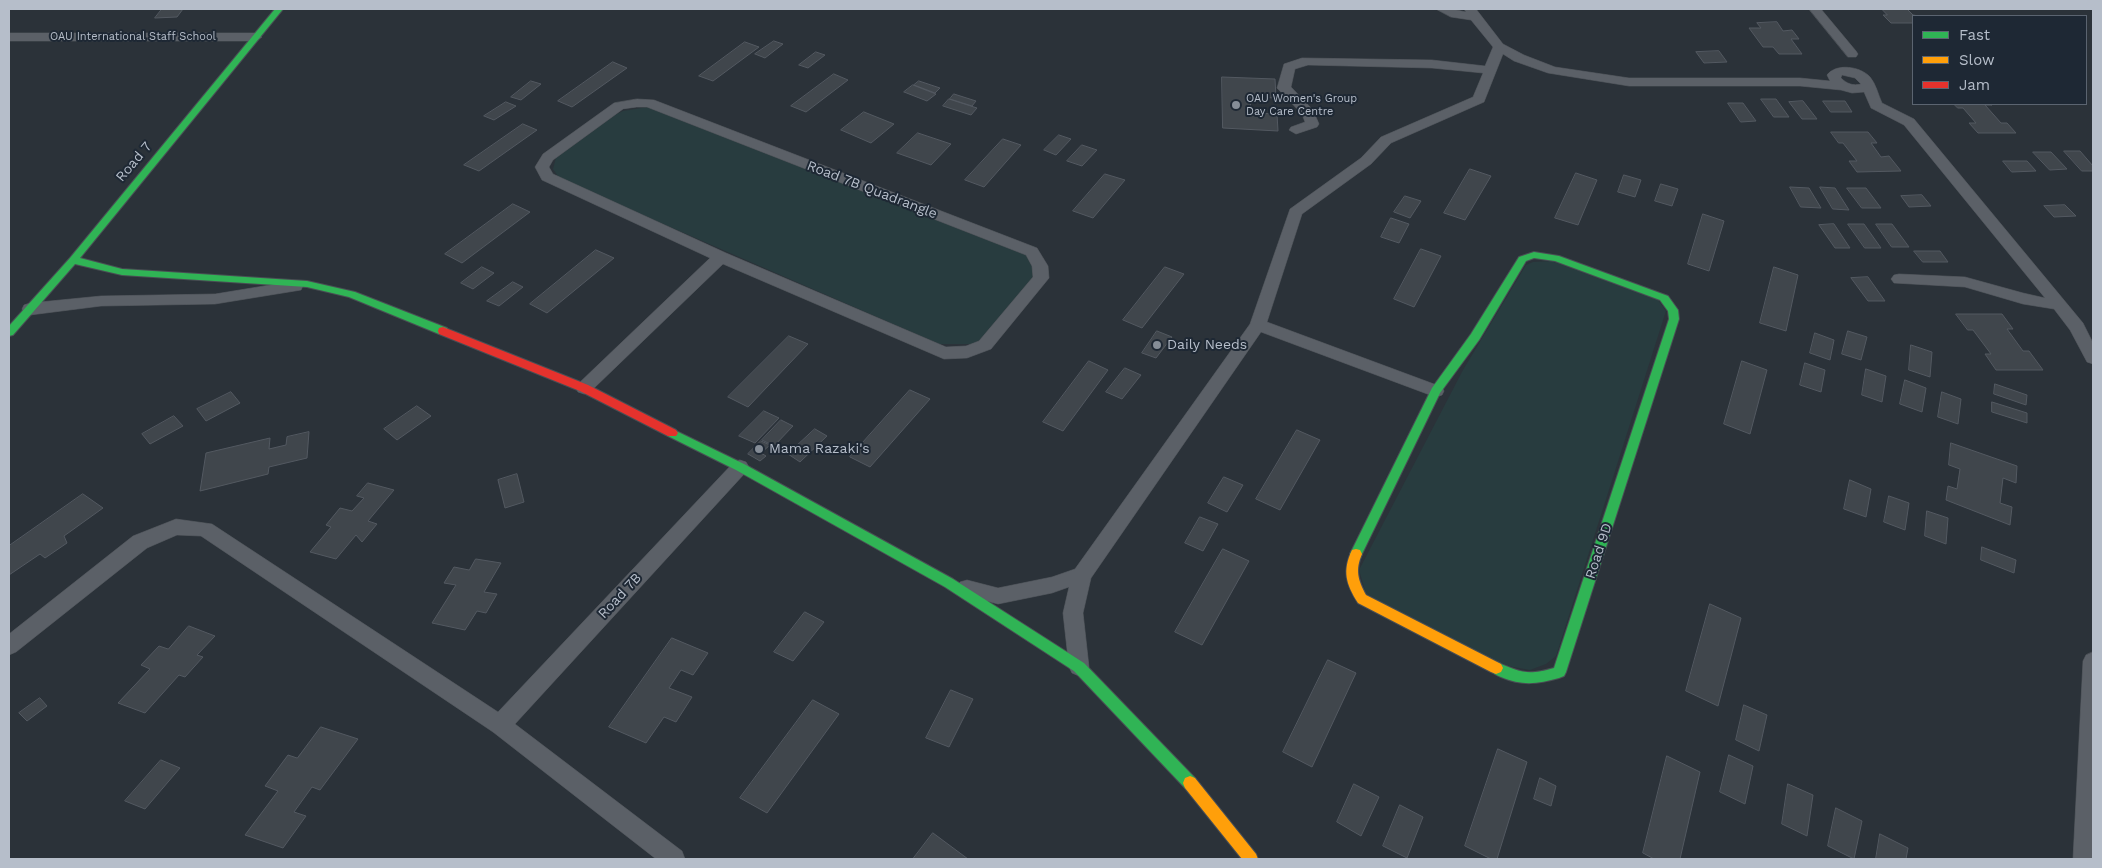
<!DOCTYPE html>
<html>
<head>
<meta charset="utf-8">
<style>
  body { margin:0 }
  #map { position:relative; width:2102px; height:868px; overflow:hidden; background:#2b3239; font-family:"Work Sans",sans-serif }
  canvas { display:block }
  .frame { position:absolute; inset:0; border:10px solid #b6beca; pointer-events:none }
  .legend { position:absolute; left:1912px; top:15px; width:175px; height:90px; box-sizing:border-box; background:#1e2834; border:1px solid #5b6470; margin:0; padding:6px 9px; list-style:none; font-size:15px; color:#b6beca }
  .legend li { display:flex; align-items:center; gap:10px; height:25px }
  .legend b { width:25px; border:1px solid #5b6470 }
</style>
</head>
<body>
<div id="map">
<canvas width="2102" height="868"></canvas>
<div class="frame"></div>
<ul class="legend">
<li><b style="height:6px;background:#30b455"></b>Fast</li>
<li><b style="height:6px;background:#ff9f0a"></b>Slow</li>
<li><b style="height:6px;background:#e5322d"></b>Jam</li>
</ul>
</div>
<script>
const g = document.querySelector('canvas').getContext('2d');
g.lineJoin = 'round';
function fillPath(path, color) { g.fillStyle = color; g.fill(path, 'evenodd'); }
function trace(path, color, width, dash) { g.strokeStyle = color; g.lineWidth = width; g.lineCap = dash ? 'butt' : 'round'; g.setLineDash(dash || []); g.stroke(path); }
function write(font, color, halo, rows, align = 'center') {
  g.font = font + ' "Work Sans",sans-serif'; g.lineWidth = 4; g.setLineDash([]); g.textBaseline = 'middle'; g.strokeStyle = halo; g.fillStyle = color; for (const [text, x, y, turn = 0] of rows) {
    g.save(); g.translate(x, y); g.rotate((+turn || 0) * Math.PI / 180); g.textAlign = isNaN(turn) ? turn : align; if (halo) g.strokeText(text, 0, 0); g.fillText(text, 0, 0); g.restore();
  }
}
fillPath(new Path2D(`
  M648,107L1027,255L1033,266V278L986,335L975,344H939L560,179L553,169L556,158L615,115L623,111Z
  M1552,261L1658,300L1666,311L1556,656L1546,664L1530,670L1502,665L1366,594L1359,570L1463,370L1526,265L1533,262Z`), '#283c3f');
const building = new Path2D(`
  M162,9H183L177,17L155,18Z
  M1882,9H1907L1913,15L1919,16H1913V23H1891L1883,15H1887Z
  M1777,22L1783,31L1792,30L1799,39H1791L1802,54H1779L1773,47H1763L1749,28H1761L1757,23Z
  M774,41L783,44L765,58L755,54Z
  M745,42L759,47L713,81L699,76Z
  M1719,51L1727,62L1704,63L1696,52Z
  M816,52L825,55L808,68L799,65Z
  M613,62L627,68L572,107L558,101Z
  M834,74L848,80L806,112L791,106Z
  M1222,77L1275,79L1276,98L1250,97L1251,113L1277,114L1278,131L1223,128Z
  M531,81L541,84L521,100L511,97Z
  M919,81L940,88L935,93L914,85Z
  M913,85L936,94L927,101L904,92Z
  M954,94L976,101L972,106L950,99Z
  M949,99L977,108L971,115L943,106Z
  M1761,99H1776L1789,117H1774Z
  M1803,101L1817,119H1802L1789,102Z
  M1823,101H1845L1852,112H1831Z
  M506,102L516,106L494,120L484,116Z
  M1728,103H1743L1756,121L1741,122Z
  M1954,104H1990L1992,105H1985L2001,123H2007L2016,133H1978L1969,123H1976L1963,108H1958Z
  M864,112L894,124L871,143L841,130Z
  M523,124L537,130L479,171L464,165Z
  M1831,132H1868L1877,143H1871L1881,157L1889,156L1901,171L1857,172L1849,161H1857L1843,143H1839Z
  M918,133L951,144L931,165L897,153Z
  M1059,135L1071,139L1056,155L1044,150Z
  M1003,139L1021,145L984,187L965,180Z
  M1082,145L1097,150L1082,166L1067,161Z
  M2064,151H2080L2093,166V171H2082Z
  M2033,152H2051L2067,169L2050,170Z
  M2003,161H2027L2036,171L2012,172Z
  M1470,169L1491,176L1465,220L1444,213Z
  M1576,173L1597,180L1578,225L1555,218Z
  M1105,174L1125,180L1093,218L1073,211Z
  M1624,175L1641,180L1635,197L1618,192Z
  M1661,184L1678,189L1672,206L1655,201Z
  M1790,187L1809,188L1821,208L1801,207Z
  M1820,187L1835,188L1849,210L1833,209Z
  M1847,188H1866L1881,208H1862Z
  M1922,195L1931,206L1909,207L1901,196Z
  M1405,196L1421,201L1410,218L1394,212Z
  M513,204L530,212L462,263L445,254Z
  M2065,205L2076,216L2054,217L2044,206Z
  M1703,214L1724,221L1709,271L1688,264Z
  M1391,218L1409,224L1399,243L1381,237Z
  M1834,224L1850,248H1835L1819,225Z
  M1848,224H1864L1881,248H1865Z
  M1876,224H1892L1909,247H1892Z
  M1421,249L1441,256L1414,307L1394,299Z
  M596,250L614,258L547,313L530,304Z
  M1914,251H1940L1948,262H1923Z
  M482,267L494,273L473,289L461,283Z
  M1165,267L1184,274L1142,328L1123,320Z
  M1774,267L1798,275L1786,331L1760,323Z
  M1868,277L1885,301H1868L1851,278Z
  M513,282L523,287L499,306L487,301Z
  M1956,314H2002L2013,329H2007L2023,351H2029L2043,370H1996L1985,354H1991L1973,330H1968Z
  M1157,331L1172,337L1156,358L1142,353Z
  M1848,331L1867,337L1861,360L1842,354Z
  M1815,333L1834,340L1830,360L1810,353Z
  M789,336L808,344L748,407L728,397Z
  M1911,345L1932,352L1930,377L1909,370Z
  M1089,361L1108,370L1063,431L1043,422Z
  M1742,361L1767,370L1750,434L1724,424Z
  M1805,363L1825,370L1821,392L1800,385Z
  M1125,368L1141,375L1122,399L1106,392Z
  M1866,369L1886,376L1882,402L1862,395Z
  M1905,380L1926,388L1922,412L1900,404Z
  M1995,384L2027,395L2026,405L1994,394Z
  M910,390L930,399L870,467L850,457Z
  M231,392L240,403L206,421L197,409Z
  M1942,392L1961,399L1958,424L1938,417Z
  M1992,402L2027,413V423L1992,412Z
  M417,406L431,416L397,440L384,429Z
  M764,411L779,418L755,443L739,436Z
  M174,416L183,426L150,444L142,434Z
  M781,420L793,426L774,446L762,440Z
  M815,429L827,436L800,462L788,454Z
  M1297,430L1320,440L1280,510L1256,499Z
  M309,432L307,458L269,467L268,474L200,491L206,453L270,438L269,449L286,445L287,437Z
  M761,441L770,445L761,453L766,456L760,461L748,454Z
  M1951,443L2017,466L2016,483L2003,478L2000,503L2012,507L2010,525L1946,500L1948,486L1957,489L1960,469L1949,465Z
  M517,474L524,502L505,508L498,480Z
  M1224,477L1243,485L1227,512L1208,503Z
  M1850,480L1871,489L1866,517L1844,509Z
  M368,483L394,490L368,521L377,524L362,542L356,535L336,559L310,552L331,527L326,525L340,508L352,511L364,498L357,496Z
  M83,494L103,508L64,536L67,543L45,558L40,554L9,575V546Z
  M1889,496L1909,503L1905,530L1884,522Z
  M1927,511L1948,518L1946,544L1925,536Z
  M1200,517L1218,524L1203,551L1185,543Z
  M1982,547L2016,560L2014,573L1981,560Z
  M1223,549L1249,561L1202,645L1175,632Z
  M476,559L501,563L484,592L497,594L486,613L477,611L465,630L432,623L456,585L444,583L454,567L469,570Z
  M1710,604L1741,618L1718,706L1686,691Z
  M805,612L824,622L793,661L774,652Z
  M189,626L215,636L197,655L203,657L185,677L179,675L145,713L118,703L150,669L141,665L159,646L168,649Z
  M672,638L708,653L693,675L681,670L669,688L692,697L676,722L664,717L646,743L609,727Z
  M1328,660L1356,673L1312,767L1283,752Z
  M951,690L973,699L949,747L926,738Z
  M40,698L47,706L27,721L19,713Z
  M813,700L839,714L767,813L740,798Z
  M1744,705L1767,715L1759,751L1736,740Z
  M321,727L358,739L320,790L312,787L294,812L306,816L283,848L245,835L278,791L265,786L288,755L297,758Z
  M1498,749L1527,762L1497,859H1491L1465,846Z
  M1729,755L1753,766L1745,804L1720,792Z
  M1667,756L1700,772L1680,859H1654L1643,853Z
  M161,760L180,768L145,809L125,801Z
  M1540,778L1556,786L1551,806L1534,799Z
  M1354,784L1379,797L1361,836L1337,822Z
  M1788,784L1813,795L1807,836L1782,824Z
  M1400,805L1423,817L1407,858L1383,846Z
  M1836,808L1862,821L1854,859L1828,846Z
  M933,833L968,859H913Z
  M1880,834L1908,848L1906,859H1876Z`);
fillPath(building, '#40464c');
trace(building, '#535961', 1);
const street = new Path2D(`
  M1436,9H1452L1466,12L1464,9H1476L1503,44L1524,55L1555,67L1629,78H1800L1830,81L1827,75C1836,63 1860,66 1870,77C1876,84 1878,94 1882,103L1914,119L2083,323L2093,343V364L2087,362L2070,330L2054,309L2023,304L1965,287L1894,283L1891,279L1894,275L1899,274L1965,277L2023,293L2045,298L1904,125L1871,108L1864,92L1852,93L1841,90L1800,86H1629L1548,73L1514,61L1503,54L1484,102L1391,143L1371,164L1302,214L1267,322L1442,387L1444,391L1442,395L1436,397L1430,395L1261,332L1091,578L1083,613L1089,667L1086,673L1079,676L1072,673L1069,667L1063,613L1069,587L1052,593L998,604L960,594L957,588L960,582L967,580L998,588L1052,577L1075,569L1250,324L1290,209L1361,158L1381,137L1473,97L1483,73L1432,68L1308,65L1295,69L1291,87L1313,110L1319,124L1317,127L1296,134L1289,130L1291,127L1305,122L1302,114L1277,88L1284,64L1302,58L1432,60L1485,66L1493,47L1471,20L1451,17ZM1842,75L1855,78L1861,84C1853,86 1847,84 1841,78Z
  M1809,9H1821L1856,51L1858,54L1856,57H1848Z
  M9,33H256L262,37L256,41H9Z
  M637,99L654,100L1037,248L1048,266L1049,278L991,349L967,358L944,359L723,264L590,392L584,394L578,392L576,388L578,384L710,258L542,180L535,167L543,154L614,103ZM637,107H647L1026,255L1032,266L1033,277L979,341L966,346L946,347L726,253L553,174L549,167L553,160L623,109Z
  M295,281L301,282L303,286L301,290L215,304L101,306L30,315L24,313L22,309L24,305L30,303L101,296L215,294Z
  M740,460L746,462L749,467L746,472L515,724L682,851L685,859H656L493,732L201,536L177,535L147,548L16,652L9,655V634L133,536L176,519L212,524L498,712L734,462Z
  M2093,652V859H2073L2083,661L2086,655Z`);
const fast = new Path2D(`
  M275,9H283L80,258L122,269L307,281L355,292L447,328L448,331L447,334H439L349,297L307,287L122,275L75,264L13,335L9,336V326L70,258Z
  M1534,252L1559,256L1668,296L1678,310L1679,319L1566,672L1564,676L1559,678C1538,684 1522,686 1501,677C1496,675 1492,673 1489,668L1491,664L1496,662C1521,672 1526,676 1554,668L1669,319L1668,311L1660,300L1555,261L1534,258L1526,261L1479,340L1440,393L1360,558L1356,559L1352,558L1350,554L1432,388L1471,334L1519,257Z
  M672,429L744,464L953,579L1084,663L1195,778L1197,783L1195,788L1190,790L1185,788L1074,671L945,587L736,470L668,436L666,433L668,430Z`);
const slow = new Path2D(`
  M1356,549L1360,550L1362,554C1355,570 1358,580 1366,595L1501,664L1503,668L1501,672L1496,674L1491,672L1358,603C1346,584 1342,571 1352,550Z
  M1190,776L1195,778L1256,854L1258,859H1242L1185,788L1183,783L1185,778Z`);
const jam = new Path2D(`
  M443,327L588,385L676,430L678,433L676,436H668L580,391L439,334L438,331L439,328Z`);
trace(street, '#494e54', 1);
trace(fast, '#494e54', 2);
trace(slow, '#494e54', 2);
trace(jam, '#494e54', 2);
fillPath(street, '#5b6067');
fillPath(fast, '#30b455');
fillPath(slow, '#ff9f0a');
fillPath(jam, '#e5322d');
for (const [x, y, r, color] of [
  [1236,105,5,"#858d97"],
  [1157,345,5,"#858d97"],
  [759,449,5,"#858d97"]
]) { const dot = new Path2D(); dot.arc(x, y, r, 0, 2 * Math.PI); g.fillStyle = color; g.fill(dot); trace(dot, '#1e2834', 2); }
write('11px', '#b6beca', '#1e2834', [
  ["OAU International Staff School",133,37]
]);
write('11px', '#b6beca', '#1e2834', [
  ["OAU Women's Group",1246,99],
  ["Day Care Centre",1246,112]
], 'left');
write('14px', '#b6beca', '#1e2834', [
  ["Road 7",134,162,-50],
  ["Road 7B Quadrangle",872,190,21],
  ["Road 9D",1599,551,-72],
  ["Road 7B",620,596,-47]
]);
write('14px', '#b6beca', '#1e2834', [
  ["Daily Needs",1167,345],
  ["Mama Razaki's",769,449]
], 'left');
</script>
</body>
</html>
